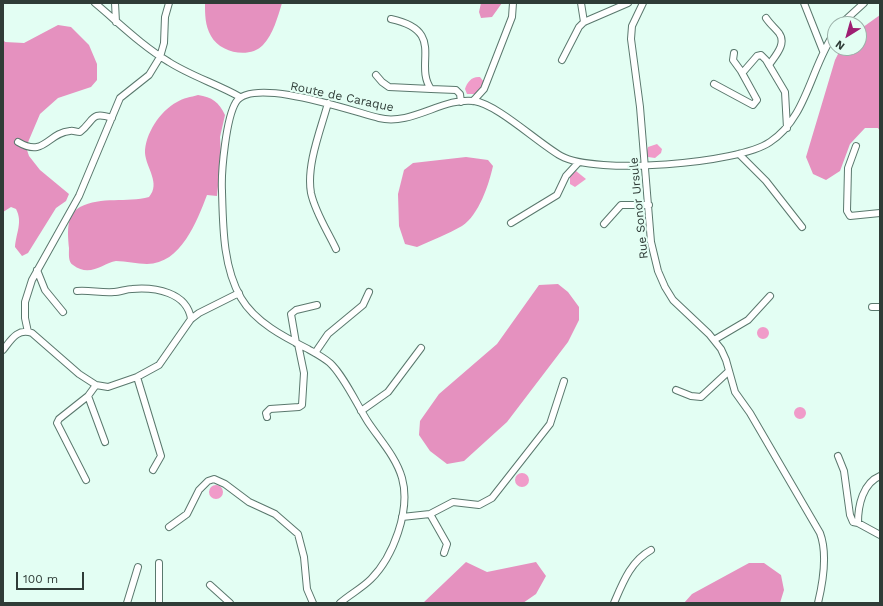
<!DOCTYPE html>
<html>
<head>
<meta charset="utf-8">
<style>
  body { margin:0 }
  #map { position:relative; width:883px; height:606px; overflow:hidden; background:#e3fef3; font-family:"Work Sans",sans-serif }
  canvas { display:block }
  .frame { position:absolute; inset:0; border:4px solid #2f3c37; pointer-events:none }
  .north { position:absolute; left:827px; top:16px; width:40px; height:40px; box-sizing:border-box; background:#e3fef3; border:1px solid #9bb0a8; border-radius:50%; rotate:217deg; font-size:11px; font-weight:700; line-height:16px; text-align:center; color:#2f3c37 }
  .north::after { content:''; display:block; margin:auto; width:14px; height:18px; background:#9e1e72; clip-path:polygon(50% 0,100% 100%,50% 72%,0 100%) }
  .scale { position:absolute; left:16px; top:572px; width:68px; height:18px; box-sizing:border-box; border:2px solid #2f3c37; border-top:0; padding-left:5px; font-size:12px; line-height:14px; white-space:nowrap; color:#2f3c37; -webkit-text-stroke:3px #e3fef3; paint-order:stroke }
</style>
</head>
<body>
<div id="map">
<canvas width="883" height="606"></canvas>
<div class="frame"></div>
<div class="north">N</div>
<div class="scale">100 m</div>
</div>
<script>
const g = document.querySelector('canvas').getContext('2d');
g.lineJoin = 'round';
function fillPath(path, color) { g.fillStyle = color; g.fill(path, 'evenodd'); }
function trace(path, color, width, dash) { g.strokeStyle = color; g.lineWidth = width; g.lineCap = dash ? 'butt' : 'round'; g.setLineDash(dash || []); g.stroke(path); }
function write(font, color, halo, rows, align = 'center') {
  g.font = font + ' "Work Sans",sans-serif'; g.lineWidth = 4; g.setLineDash([]); g.textBaseline = 'middle'; g.strokeStyle = halo; g.fillStyle = color; for (const [text, x, y, turn = 0] of rows) {
    g.save(); g.translate(x, y); g.rotate((+turn || 0) * Math.PI / 180); g.textAlign = isNaN(turn) ? turn : align; if (halo) g.strokeText(text, 0, 0); g.fillText(text, 0, 0); g.restore();
  }
}
fillPath(new Path2D(`
  M205,3H282C278,16 273,35 263,45C250,59 220,53 211,36C205,25 205,15 205,3Z
  M481,3H502L492,17L481,18L479,12Z
  M880,15V131L878,128H865L850,144L840,171L826,180L813,174L806,157L835,60L841,48H859V30Z
  M58,25L71,27L89,45L97,64V80L91,87L58,98L40,114L26,147L29,156L40,170L69,194L66,201L56,208L28,253L22,256L15,247C16,233 23,222 16,209L11,207L3,212V39L5,42L24,43Z
  M198,95C212,97 219,102 225,115L220,137L221,156L217,196L207,195C197,221 181,264 147,264C137,264 126,261 116,261C103,263 90,278 73,265C68,262 69,254 69,248C68,235 65,215 80,207C101,196 127,203 149,197C161,183 146,168 145,153C145,134 160,111 177,102C183,98 191,97 198,95Z
  M466,157L488,160L493,166C489,184 479,215 462,226C448,234 432,240 417,247L405,244L399,226L398,194L404,170L413,163Z
  M558,284L568,292L579,307V320L568,342L507,422L464,461L447,464L430,451L419,435L420,421L439,394L497,344L539,285Z
  M466,562L487,572L536,562L546,576L536,594L523,603H423Z
  M749,563H764L781,575L784,590L780,603H684L692,594Z`), '#e591bf');
fillPath(new Path2D(`
  M480,77L484,82L483,87L477,94H467L465,89C467,82 472,76 480,77Z
  M657,144L662,149L661,153L655,158L648,157L646,155L648,147Z
  M576,171L586,179L575,187L570,184V176Z
  M757 333a6 6 0 1 1 12 0a6 6 0 1 1-12 0Z
  M794 413a6 6 0 1 1 12 0a6 6 0 1 1-12 0Z
  M515 480a7 7 0 1 1 14 0a7 7 0 1 1-14 0Z
  M209 492a7 7 0 1 1 14 0a7 7 0 1 1-14 0Z`), '#f09bc9');
const minor = new Path2D(`
  M95,3C119,23 142,46 169,62C191,76 217,84 240,97
  M115,3L116,22
  M581,3L584,22
  M643,3L632,26L631,39L640,107L651,242L658,271L665,287L673,300L709,334L721,349L726,360L735,392L750,413L820,533C828,554 823,582 818,603
  M804,3L823,51
  M766,18C770,24 775,28 779,33C787,44 775,56 769,65
  M391,19C447,31 413,64 431,89L456,90L460,94L461,102
  M841,24L864,3
  M734,53L733,60L741,71H744L757,56L761,55L766,60L785,92L787,128
  M562,60L579,27L584,22L628,3
  M376,75L382,82L389,87L431,89
  M714,84L753,105L757,100L741,71
  M473,101L484,89L512,17L513,3
  M328,103C321,129 306,165 311,193C315,212 328,232 336,249
  M18,142C45,158 47,133 70,131C73,130 76,132 80,132C95,120 90,111 112,118
  M856,146L848,168L847,211L850,216L880,213
  M739,154L766,181L802,227
  M511,223L557,195L566,176L578,163
  M604,224L621,205H649
  M37,270L45,290L63,312
  M77,291C90,290 101,293 114,292C120,292 126,289 132,289C155,287 187,292 191,319
  M872,307H880
  M28,332L25,318V302L32,280L79,196L120,98L149,75L160,57L164,43L165,17L169,3
  M714,340L748,320L770,296
  M296,343L291,314L296,310L317,305
  M3,350C11,340 17,328 32,333L79,374L96,385L108,387L137,377L159,365L191,319L199,313L239,293
  M315,353L328,334L363,305L369,292
  M137,377L161,456L153,470
  M676,390L691,396L701,397L729,371
  M88,396L105,442
  M361,411L388,392L421,348
  M267,417L266,413L270,409L299,407L302,405L304,373L298,344
  M838,456L844,471L850,515L853,522L858,523
  M880,476C863,483 858,505 858,523L880,535
  M86,480L57,423L59,419L88,396L96,385
  M402,517L430,514
  M169,527L187,514L199,490L208,481L214,479L225,484L249,502L275,514L298,534L304,557L307,589L313,603
  M444,553L447,544L430,514L453,502L479,505L492,498L550,424L564,381
  M210,585L230,603
  M127,603L138,567
  M159,603V563
  M340,603C350,594 361,589 371,579C393,557 411,510 402,478C396,457 380,440 368,422C357,405 344,376 330,363C323,357 315,353 308,349C284,337 255,322 241,298C223,267 223,227 222,191C221,172 226,118 236,102C253,76 354,112 379,118C412,126 443,97 474,101C497,104 538,143 561,156C595,175 738,164 770,142C807,118 811,66 835,32
  M614,603C623,582 631,561 651,550`);
trace(minor, '#5a786d', 8);
trace(minor, '#fff', 6);
write('12px', '#2f3c37', '#e3fef3', [
  ["Route de Caraque",342,97,12],
  ["Rue Sonor Ursule",639,208,-96]
]);
</script>
</body>
</html>
